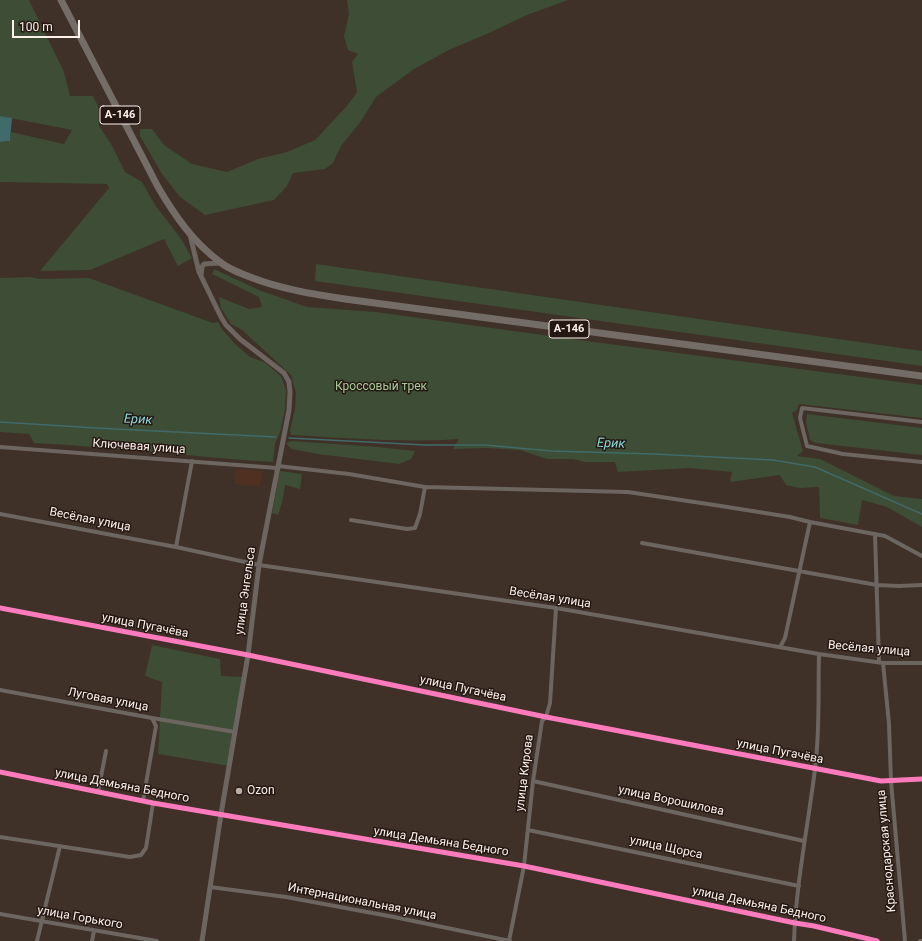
<!DOCTYPE html>
<html>
<head>
<meta charset="utf-8">
<style>
  body { margin:0 }
  #map { position:relative; width:922px; height:941px; overflow:hidden; background:#3f3028; font-family:Roboto,sans-serif }
  canvas { display:block }
  .scale { position:absolute; left:12px; top:20px; width:68px; height:18px; box-sizing:border-box; border:2px solid #fdf1ec; border-top:0; padding-left:5px; font-size:12px; line-height:14px; white-space:nowrap; color:#fdf1ec; -webkit-text-stroke:3px #251812; paint-order:stroke }
</style>
</head>
<body>
<div id="map">
<canvas width="922" height="941"></canvas>
<div class="scale">100 m</div>
</div>
<script>
const g = document.querySelector('canvas').getContext('2d');
g.lineJoin = 'round';
function fillPath(path, color) { g.fillStyle = color; g.fill(path, 'evenodd'); }
function trace(path, color, width, dash) { g.strokeStyle = color; g.lineWidth = width; g.lineCap = dash ? 'butt' : 'round'; g.setLineDash(dash || []); g.stroke(path); }
function write(font, color, halo, rows, align = 'center') {
  g.font = font + ' Roboto,sans-serif'; g.lineWidth = 3; g.setLineDash([]); g.textBaseline = 'middle'; g.strokeStyle = halo; g.fillStyle = color; for (const [text, x, y, turn = 0] of rows) {
    g.save(); g.translate(x, y); g.rotate((+turn || 0) * Math.PI / 180); g.textAlign = isNaN(turn) ? turn : align; if (halo) g.strokeText(text, 0, 0); g.fillText(text, 0, 0); g.restore();
  }
}
fillPath(new Path2D(`
  M236,469L263,471L260,487L234,484Z`), '#503021');
fillPath(new Path2D(`
  M0,0H29L64,72L70,96H93L98,106L99,126L111,144L125,172L142,182L155,205L182,240L192,258L178,266L164,239L90,270L40,271L109,188L107,184L0,182V142L10,141L11,132L64,144L72,130L0,116Z
  M347,0H568L527,15L489,33L449,50L414,69L376,97L361,121L341,146L333,163L325,169L293,173L287,186L274,200L205,215L180,197L162,174L140,136V129H152L164,145L192,164L227,172L258,159L287,152L315,140L347,106L357,92L352,62L358,54L348,50L344,36L349,14Z
  M316,264L922,351V366L315,281Z
  M214,269L259,290L307,307L376,312L579,340L922,385V418L799,404L797,410L792,413L803,451L797,456L820,459L894,496L922,499V527L887,507L862,500L858,525L820,518L819,487L799,488L786,485L780,475L730,482L732,472L689,468L618,472L615,462H585L573,459H547L520,450L485,448L453,449L459,439C403,443 347,438 291,435L290,430L295,409L296,393L291,375L242,330L231,324L221,308L219,297L249,309L262,307L259,297L212,274Z
  M30,277L39,279L89,278L213,323L218,322L222,329L235,344L250,357L264,362L281,376L286,390L285,410L280,432L275,444L273,462C193,457 114,447 34,443L29,434L0,432V278Z
  M807,414L922,428V455L816,443L810,440L806,423Z
  M292,441L378,447L415,451L411,459L399,464L318,454L291,449L286,443Z
  M280,471L302,474L300,489L285,485L282,503L278,515L272,513Z
  M152,645L220,659L221,676L244,677L229,766L158,754L162,682L145,676Z`), '#3e4d35');
fillPath(new Path2D(`
  M0,116L12,118L10,141L0,142Z`), '#416a6a');
trace(new Path2D(`
  M0,422L96,428L276,437
  M289,438L426,445H485L551,451L654,454L773,460L815,467L922,514`), '#416a6a', 1.5);
trace(new Path2D(`
  M922,422L802,408L800,418L807,446L843,454L922,462
  M0,447L277,468
  M278,466L349,474L425,487L628,492L721,506L790,517L810,522
  M0,514L176,547L259,565L556,608L819,654L883,663H922
  M351,520L407,529L415,528L420,514L425,487
  M875,534L879,662
  M642,543L877,585L899,586L922,585
  M176,547L192,461
  M0,608L248,655L546,717L881,781L922,779
  M780,647L785,638L810,522L885,536L922,556
  M883,663L889,724L891,781L905,941
  M0,690L152,718L156,726L143,801
  M152,718L235,732
  M0,772L153,803L524,866L795,923L814,926L877,941
  M533,781L804,841
  M98,792L106,751
  M528,830L799,886
  M0,837L130,857L141,855L146,848L153,803
  M210,887L286,897L394,917L510,941
  M0,914L157,941
  M37,941L60,846
  M92,941L94,931
  M509,941L524,866L533,781L542,721L546,717L550,703L556,608
  M794,941C796,883 808,826 815,769C820,731 818,693 819,654
  M920,941H922`), '#6c6560', 4);
trace(new Path2D(`
  M190,235L199,272L221,317L226,325L240,339L284,373L289,382L290,392L289,410L259,565L248,655L221,814L202,941
  M201,275L202,267L204,264L221,263`), '#6c6560', 5);
trace(new Path2D(`
  M61,0L158,187C175,216 193,242 220,262C228,269 240,273 250,277C281,289 312,294 345,299L922,376`), '#746c66', 7);
trace(new Path2D(`
  M0,608L248,655L546,717L881,781L922,779
  M0,772L153,803L524,866L795,923L814,926L877,941`), '#fd7abc', 5);
for (const [x, y, r, color] of [
  [239,791,4,"#baada7"]
]) { const dot = new Path2D(); dot.arc(x, y, r, 0, 2 * Math.PI); g.fillStyle = color; g.fill(dot); trace(dot, '#251812', 1.5); }
for (const [x, y, w] of [
  [120,115,40],
  [569,329,40]
]) { const box = new Path2D(); box.roundRect(x - w / 2, y - 9, w, 18, 3); g.fillStyle = '#251812'; g.fill(box); trace(box, '#fdf1ec', 1); }
write('bold 11px', '#fdf1ec', null, [
  ["А-146",120,115],
  ["А-146",569,329]
]);
write('12px', '#a7cd99', '#251812', [
  ["Кроссовый трек",381,387]
]);
write('12px', '#fdf1ec', '#251812', [
  ["Ключевая улица",139,447,4],
  ["Весёлая улица",90,520,11],
  ["улица Энгельса",246,591,-82],
  ["Весёлая улица",550,598,9],
  ["улица Пугачёва",145,626,11],
  ["Весёлая улица",869,649,5],
  ["улица Пугачёва",463,689,12],
  ["Луговая улица",108,700,11],
  ["улица Пугачёва",780,752,11],
  ["улица Кирова",525,773,-83],
  ["улица Демьяна Бедного",122,786,11],
  ["улица Ворошилова",671,801,12],
  ["улица Демьяна Бедного",441,842,9],
  ["улица Щорса",666,848,12],
  ["Краснодарская улица",887,851,-95],
  ["Интернациональная улица",362,902,11],
  ["улица Демьяна Бедного",759,905,12],
  ["улица Горького",80,918,10]
]);
write('12px', '#fdf1ec', '#251812', [
  ["Ozon",247,791]
], 'left');
write('italic 13px', '#87dbdd', '#251812', [
  ["Ерик",138,420,3],
  ["Ерик",611,444,2]
]);
</script>
</body>
</html>
